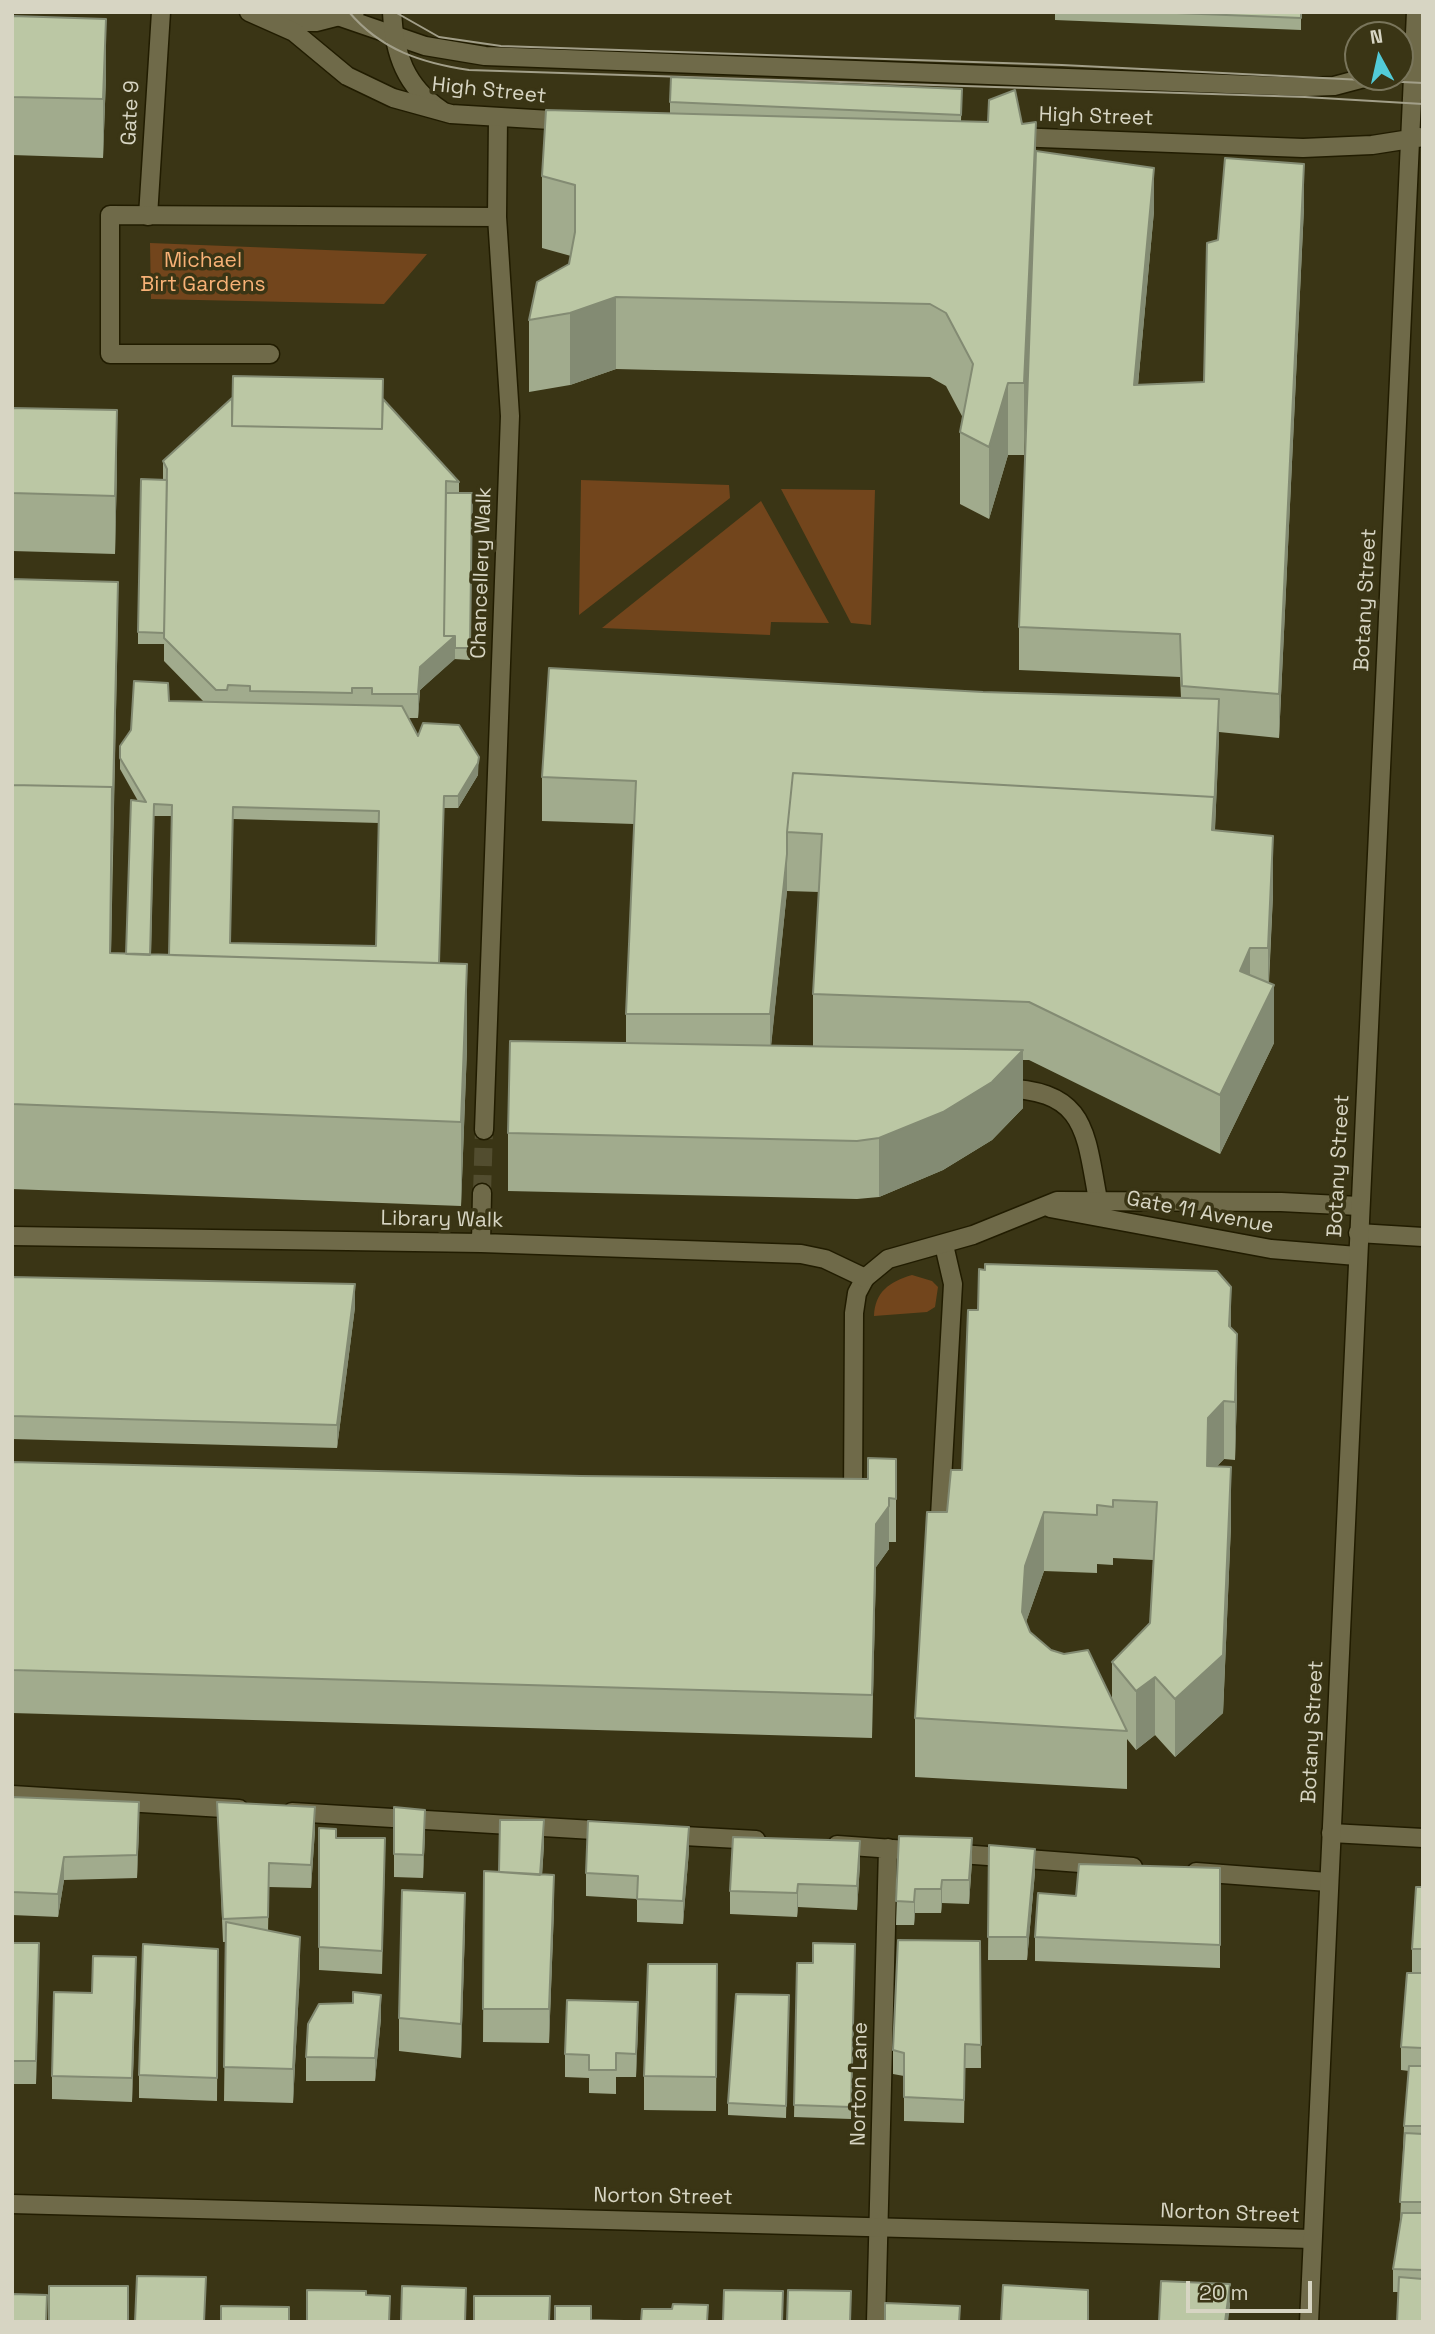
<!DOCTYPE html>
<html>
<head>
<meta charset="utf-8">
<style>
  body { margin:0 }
  #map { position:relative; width:1435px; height:2334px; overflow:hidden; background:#3a3515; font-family:"Space Grotesk",sans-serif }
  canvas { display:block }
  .frame { position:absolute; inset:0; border:14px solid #d7d5c3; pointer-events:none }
  .north { position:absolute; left:1344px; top:21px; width:70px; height:70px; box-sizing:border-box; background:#3a3515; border:2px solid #79755b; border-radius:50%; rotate:352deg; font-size:19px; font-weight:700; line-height:28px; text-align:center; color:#d7d5c3 }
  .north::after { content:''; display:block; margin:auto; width:24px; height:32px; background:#52cbd8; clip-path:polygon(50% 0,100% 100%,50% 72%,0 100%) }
  .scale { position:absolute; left:1186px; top:2281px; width:126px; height:32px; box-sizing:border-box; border:4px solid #d7d5c3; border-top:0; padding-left:9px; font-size:21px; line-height:24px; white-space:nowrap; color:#d7d5c3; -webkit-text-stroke:5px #3a3515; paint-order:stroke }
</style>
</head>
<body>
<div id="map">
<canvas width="1435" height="2334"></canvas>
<div class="frame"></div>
<div class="north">N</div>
<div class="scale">20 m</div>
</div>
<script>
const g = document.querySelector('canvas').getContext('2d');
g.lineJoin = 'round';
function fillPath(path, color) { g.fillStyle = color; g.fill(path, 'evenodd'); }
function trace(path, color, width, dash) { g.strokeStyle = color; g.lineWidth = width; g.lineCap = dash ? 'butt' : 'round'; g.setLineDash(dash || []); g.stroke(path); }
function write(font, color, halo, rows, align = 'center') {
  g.font = font + ' "Space Grotesk",sans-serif'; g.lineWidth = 7; g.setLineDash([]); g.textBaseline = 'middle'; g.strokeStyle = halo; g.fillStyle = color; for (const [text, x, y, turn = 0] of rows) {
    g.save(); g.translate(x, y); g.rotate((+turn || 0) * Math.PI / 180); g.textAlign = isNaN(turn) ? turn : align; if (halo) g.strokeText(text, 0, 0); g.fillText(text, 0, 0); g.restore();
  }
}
fillPath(new Path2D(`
  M150,243L427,254L384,304L151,299Z
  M581,480L729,485L730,498L579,615Z
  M781,489L875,490L871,625L851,623Z
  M761,501L829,623L771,622L770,635L602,628Z
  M912,1275L932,1281L938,1287L935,1307L927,1312L874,1316C875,1292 889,1282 912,1275Z`), '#72451c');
trace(new Path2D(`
  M482,1193L484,1130`), '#524d2f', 18, [18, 9]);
const service = new Path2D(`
  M332,14L425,46L485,56L1306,87L1334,86L1368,77
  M148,216L161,12
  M1000,1088C1086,1090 1085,1129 1098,1200
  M1358,1233L1423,1237
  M853,1500L854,1313L857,1293L865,1278
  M940,1516L953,1284L944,1245
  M12,1795L239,1809
  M292,1812L610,1831
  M666,1835L756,1840
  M837,1845L921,1851
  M948,1853L1133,1867
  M1196,1872L1328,1882
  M876,2322L888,1848`);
const minor = new Path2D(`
  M392,12C394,54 406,87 441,110
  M277,22H316L355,12
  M270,354H110V215L497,217
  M484,1130L510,416L497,217L498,118
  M1050,1208L1271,1249L1357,1256
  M12,1236L481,1243L801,1254L825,1259L865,1278L888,1259L973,1235L1057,1201L1281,1202L1359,1206
  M481,1243L482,1193
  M1331,1833L1423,1838
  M12,2204L1312,2239`);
const tertiary = new Path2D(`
  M249,12L294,32L347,76L393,98L451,114L567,121
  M1014,137L1303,148L1372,145L1423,137
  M1309,2322L1416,12`);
trace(service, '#211c00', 21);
trace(minor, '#211c00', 21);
trace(tertiary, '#211c00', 21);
trace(service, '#6f6a49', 18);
trace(minor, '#6f6a49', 18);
trace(tertiary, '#6f6a49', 18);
trace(new Path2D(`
  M349,12C381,50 422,63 469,70L1305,97L1423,104
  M395,12L439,37L501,46L1062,65L1423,83`), '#a29f89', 2);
fillPath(new Path2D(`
  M1055,12H1301V30L1055,20Z
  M12,16L106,77L103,158L12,155Z
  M962,89L961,121L1022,124L1036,151L1154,211L1138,385L1204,382L1304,207L1279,738L1219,732L1215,830L1273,894L1269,983L1274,1043L1220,1154L1029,1060H1023V1108L992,1140L943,1170L879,1197L857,1199L508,1191V1133L626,1043V1014L634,824L542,821V777L983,692L1181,698L1180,677L1019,670V627L1028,356L1024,455H1008L989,519L960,504V432L963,418L946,386L930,377L616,369L570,385L529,392V320L569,264L571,256L542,248V176L670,114V102ZM787,891L819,892L813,994V1046L771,1045Z
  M383,400L459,482V493H472L470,660L454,659L420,690L418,718H408L418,736L478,775L458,808H444L439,963L467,1048L461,1206L12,1189V579L118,616L111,953L126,954L138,801L120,769V746L169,701L204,702L164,661V643V644H138V632L163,480V461ZM154,816H172L169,955H151ZM233,819L379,823L376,946L230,943Z
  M12,408L117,469L115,554L12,551Z
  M985,1264L1231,1328L1237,1393L1235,1460L1224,1459L1217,1466L1231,1525L1223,1713L1175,1757L1155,1735L1136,1750L1127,1739V1789L915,1777V1718L947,1512L962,1470L978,1310ZM1113,1558L1153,1560L1150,1623L1112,1662V1698L1051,1650L1030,1632L1026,1622L1044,1571L1097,1573V1564L1113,1565Z
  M12,1277L355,1307L337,1448L12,1439Z
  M896,1459V1542H889V1549L876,1567L872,1738L12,1713V1462L581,1476L868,1479Z
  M12,1797L139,1825L137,1878L64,1880L58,1917L12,1915Z
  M217,1802L315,1830L311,1888L269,1887L268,1931L300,1971L293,2103L224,2101L226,1942H223Z
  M394,1807L425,1833L423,1878L394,1877Z
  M319,1828L336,1838L385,1861L382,1974L319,1970Z
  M899,1836L972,1861L969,1904L942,1903L941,1913H915L914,1925H896Z
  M544,1844L542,1875L554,1909L549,2043L483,2042L484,1871L499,1872Z
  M989,1845L1035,1872L1027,1960H988Z
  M689,1850L683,1924L637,1922V1899L586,1896V1873Z
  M860,1864L857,1910L798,1907L797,1917L730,1914V1891Z
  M1220,1868V1968L1035,1961V1937L1076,1896Z
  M1423,1887V1973L1412,1972V1949Z
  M465,1927L461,2058L399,2051V2018Z
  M980,1941L981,2068H965L964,2123L904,2121V2076L893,2074V2050Z
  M12,1943L39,1967L36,2084H12Z
  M855,1944L851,2119L794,2117L797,1963H813Z
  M218,1949L217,2101L139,2098V2075Z
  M717,1964L716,2111L644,2110V2076Z
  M1423,1973V2322L1398,2292H1393V2269L1400,2223L1404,2126L1409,2071L1401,2070V2047Z
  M136,1980L132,2102L52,2099V2076L92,1993Z
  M789,1995L786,2118L728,2115V2103Z
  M381,2018L375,2081H306V2057Z
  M638,2025L636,2077H616V2094L589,2093V2078L565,2077V2054Z`), '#a1ab8d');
fillPath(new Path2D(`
  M106,19V77L103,158V99Z
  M1036,122V194L1024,455V383Z
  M1304,164V207L1279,738V694Z
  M1154,168V211L1134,428V385Z
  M616,297V369L570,385V313Z
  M1008,383V455L989,519V447Z
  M117,410V469L115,554V496Z
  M446,505L455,636V659L420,690L418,718V694L420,667Z
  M118,582L112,871L110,1038L112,787Z
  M1219,699V742L1212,889V830Z
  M479,757L478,775L458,808V796Z
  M1273,836V894L1268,996L1274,985V1043L1220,1154V1095L1268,997V948Z
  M787,854V891L770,1057V1014Z
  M1250,948V1006L1240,971Z
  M467,964V1048L461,1206V1122Z
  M1023,1050V1108L992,1140L943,1170L879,1197V1138Z
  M355,1284V1307L337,1448V1425Z
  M1231,1287V1346L1229,1326Z
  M1237,1334V1393L1235,1460V1402Z
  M1224,1401V1459L1208,1476L1207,1466L1208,1418Z
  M1231,1467V1525L1223,1713L1175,1757V1699Z
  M889,1506V1549L876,1567L872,1738L876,1524Z
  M1044,1512V1571L1025,1625L1022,1612L1025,1566Z
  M1155,1677V1735L1136,1750V1691Z
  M139,1802V1825L137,1878V1855Z
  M315,1807V1830L311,1888V1865Z
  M425,1810V1833L423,1878V1855Z
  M544,1820V1844L540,1908V1885Z
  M689,1827V1850L683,1924V1901Z
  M972,1838V1861L969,1904V1880Z
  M860,1841V1864L857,1910V1886Z
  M1035,1849V1872L1027,1960V1937Z
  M64,1857V1880L58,1917V1894Z
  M554,1875V1909L549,2043V2009Z
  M942,1880V1903L941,1913V1889Z
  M798,1884V1907L797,1917V1893Z
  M915,1889V1913L914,1925V1902Z
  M465,1893V1927L461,2058V2024Z
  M300,1937V1971L293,2103V2069Z
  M39,1943V1967L36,2084V2061Z
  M136,1957V1980L132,2102V2078Z
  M381,1995V2018L375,2081V2058Z
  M638,2002V2025L636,2077V2054Z
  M1230,2284V2307L1228,2322H1225Z`), '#838b73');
const building = new Path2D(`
  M1152,12H1301V18Z
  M12,16L106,19L103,99L12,97Z
  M671,77L962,89L961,115L670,102Z
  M1015,90L1022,124L1036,122L1024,383H1008L989,447L960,432L973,364L946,313L930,304L616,297L570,313L529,320L537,282L569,264L575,232V185L542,176L546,110L988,122L989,100Z
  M1036,151L1154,168L1134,385L1204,382L1207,243L1218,240L1225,158L1304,164L1279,694L1182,686L1180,634L1019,627Z
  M233,376L383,379L382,429L232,426Z
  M232,398V426L382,429L383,399L459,482L446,481L444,636H455L420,667L418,694H372V688H352V693L250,691V686L228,685L227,690H216L164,638L167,469L163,461Z
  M12,408L117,410L115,496L12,493Z
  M141,479L167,480L164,633L138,632Z
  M446,493H472L470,648H455V636H444Z
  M12,579L118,582L112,838V787L12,785Z
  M549,668L983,692L1219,699L1214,812V797L793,773L787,832V854L770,1014H626L636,781L542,777Z
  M134,681L168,683L169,701L402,706L418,736L423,723L459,725L479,757L478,763L458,796H444L439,963L169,955L172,805L154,804L150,955L126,954L131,800L146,802L120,758V746L131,730ZM233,807L379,811L376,946L230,943Z
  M793,773L1214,797L1212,830L1273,836L1268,948H1250L1240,971L1274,985L1220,1095L1029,1002L813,994L822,834L787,832Z
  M12,785L112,787L110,953L467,964L461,1122L12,1104Z
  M510,1041L1023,1050L992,1082L943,1112L879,1138L857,1141L508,1133Z
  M985,1264L1217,1271L1231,1287L1229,1326L1237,1334L1235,1402L1224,1401L1208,1418L1207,1466L1231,1467L1223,1655L1175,1699L1155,1677L1136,1691L1112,1662L1150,1623L1157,1502L1113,1500V1507L1097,1505V1515L1044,1512L1025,1566L1022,1612L1030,1632L1051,1650L1064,1654L1088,1650L1127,1731L915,1718L927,1512H947L951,1470H962L968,1310H978L979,1269L985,1270Z
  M12,1277L355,1284L337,1425L12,1416Z
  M868,1458L896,1459V1499L889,1498V1506L876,1524L872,1695L12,1670V1462L581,1476L868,1479Z
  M12,1797L139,1802L137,1855L64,1857L58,1894L12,1892Z
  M217,1802L315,1807L311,1865L269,1863L268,1917L223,1919Z
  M394,1807L425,1810L423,1855L394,1854Z
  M500,1820H544L540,1875L499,1872Z
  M588,1821L689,1827L683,1901L637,1899L638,1876L586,1873Z
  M319,1828L336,1829V1838H385L382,1951L319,1947Z
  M899,1836L972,1838L969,1880H942L941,1889H915L914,1902L896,1901Z
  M733,1837L860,1841L857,1886L798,1884L797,1893L730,1891Z
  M989,1845L1035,1849L1027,1937H988Z
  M1079,1864L1220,1868V1945L1035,1937L1038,1893L1076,1896Z
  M484,1871L554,1875L549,2009H483Z
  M1416,1887H1423V1949H1412Z
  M402,1890L465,1893L461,2024L399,2018Z
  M226,1922L300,1937L293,2069L224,2067Z
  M898,1940L980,1941L981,2045L965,2044L964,2100L904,2097V2053L893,2050Z
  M12,1943H39L36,2061H12Z
  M813,1943L855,1944L851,2107L794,2105L797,1963H813Z
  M143,1944L218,1949L217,2078L139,2075Z
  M93,1956L136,1957L132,2078L52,2076L54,1992L92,1993Z
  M648,1964H717L716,2077L644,2076Z
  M1407,1973H1423V2048L1401,2047Z
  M353,1992L381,1995L375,2058L306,2057L308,2024L319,2004L353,2003Z
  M736,1994L789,1995L786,2106L728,2103Z
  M567,2000L638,2002L636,2054L616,2053V2070H589V2055L565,2054Z
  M1409,2066H1423V2126H1404Z
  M1405,2133L1423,2134V2202H1400Z
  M1402,2213H1423V2270L1393,2269Z
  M137,2276L206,2277L204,2322H135Z
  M1399,2277L1423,2279V2322H1397Z
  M1161,2281L1230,2284L1225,2322H1159Z
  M1003,2285L1088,2290V2322H1001Z
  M49,2286H128V2322H49Z
  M402,2286L466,2288L465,2322H401Z
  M307,2290L366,2291V2295L390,2296L389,2322H307Z
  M724,2290L783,2291L782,2322H723Z
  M788,2290L851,2291L850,2322H787Z
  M12,2294L47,2295L46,2322H12Z
  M474,2296H550L549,2322H474Z
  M885,2303L960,2306L959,2322H885Z
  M673,2304L708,2305L707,2322H641L642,2309H672Z
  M221,2306L289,2307V2322H221Z
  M555,2306H591V2320L624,2321V2322H555Z`);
fillPath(building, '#bbc7a4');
trace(building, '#838b73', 2);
write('21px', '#d7d5c3', '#3a3515', [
  ["High Street",489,91,6],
  ["Gate 9",131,113,-87],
  ["High Street",1096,117,2],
  ["Chancellery Walk",482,573,-88],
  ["Botany Street",1366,600,-87],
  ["Botany Street",1339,1166,-87],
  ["Gate 11 Avenue",1200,1213,11],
  ["Library Walk",442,1220,1],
  ["Botany Street",1313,1732,-87],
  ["Norton Lane",860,2084,-89],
  ["Norton Street",663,2197,1],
  ["Norton Street",1230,2214,2]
]);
write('21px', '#f7b176', '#3a3515', [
  ["Michael",203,261],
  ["Birt Gardens",203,285]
]);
</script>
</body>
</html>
